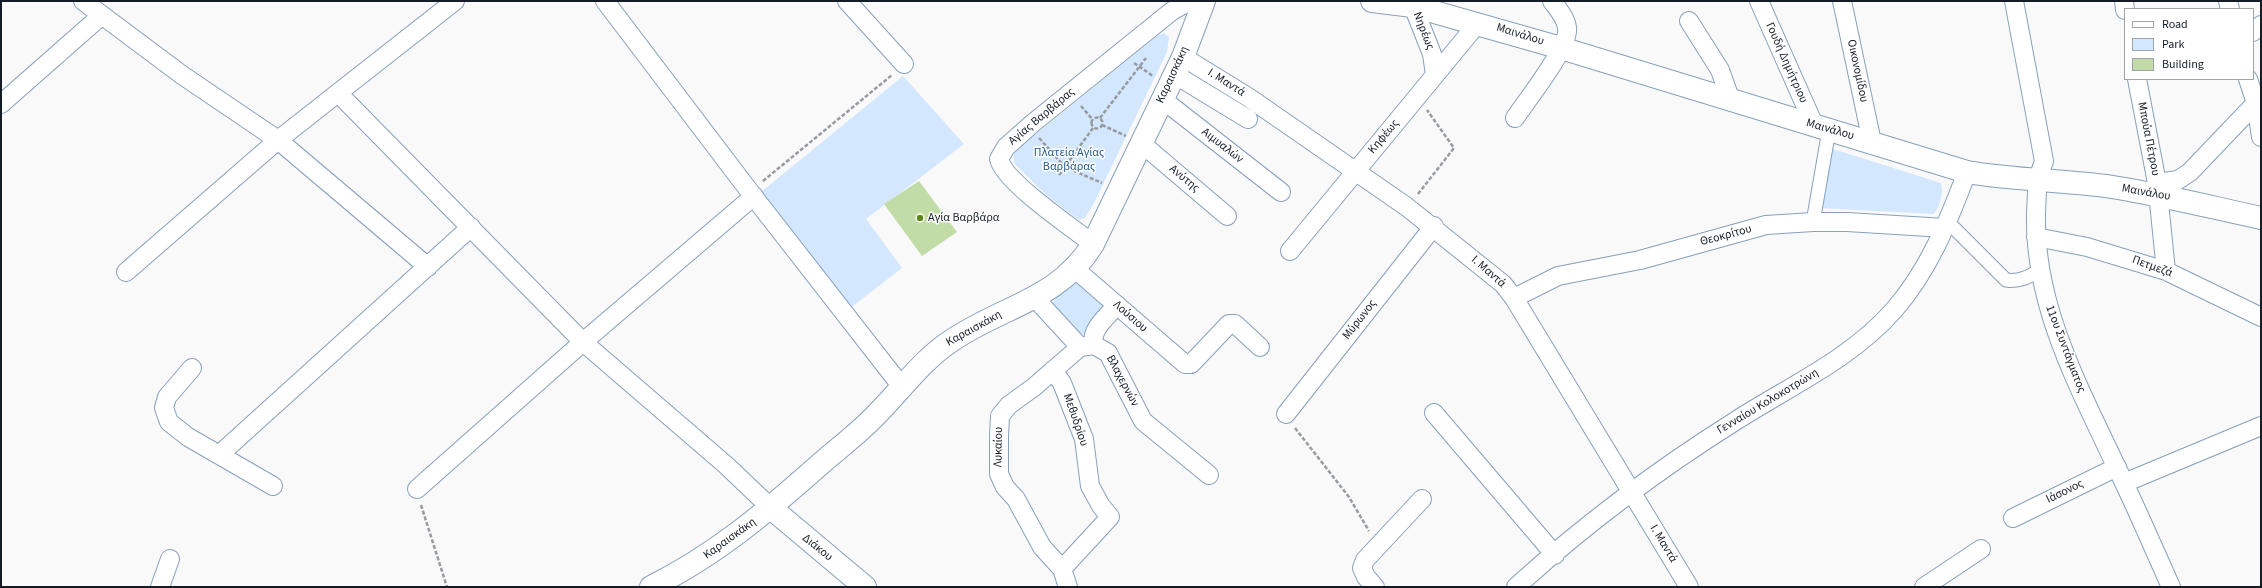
<!DOCTYPE html>
<html>
<head>
<meta charset="utf-8">
<style>
  body { margin:0 }
  #map { position:relative; width:2262px; height:588px; overflow:hidden; background:#f9f9f9; font-family:"Source Sans 3",sans-serif }
  canvas { display:block }
  .frame { position:absolute; inset:0; border:2px solid #141d27; pointer-events:none }
  .legend { position:absolute; left:2124px; top:8px; width:130px; height:72px; box-sizing:border-box; background:#fff; border:1px solid #a1a5a9; margin:0; padding:5px 7px; list-style:none; font-size:12px; color:#141d27 }
  .legend li { display:flex; align-items:center; gap:8px; height:20px }
  .legend b { width:20px; border:1px solid #a1a5a9 }
</style>
</head>
<body>
<div id="map">
<canvas width="2262" height="588"></canvas>
<div class="frame"></div>
<ul class="legend">
<li><b style="height:5px;background:#fff"></b>Road</li>
<li><b style="height:11px;background:#d3e7fe"></b>Park</li>
<li><b style="height:11px;background:#c2dca7"></b>Building</li>
</ul>
</div>
<script>
const g = document.querySelector('canvas').getContext('2d');
g.lineJoin = 'round';
function fillPath(path, color) { g.fillStyle = color; g.fill(path, 'evenodd'); }
function trace(path, color, width, dash) { g.strokeStyle = color; g.lineWidth = width; g.lineCap = dash ? 'butt' : 'round'; g.setLineDash(dash || []); g.stroke(path); }
function write(font, color, halo, rows, align = 'center') {
  g.font = font + ' "Source Sans 3",sans-serif'; g.lineWidth = 3; g.setLineDash([]); g.textBaseline = 'middle'; g.strokeStyle = halo; g.fillStyle = color; for (const [text, x, y, turn = 0] of rows) {
    g.save(); g.translate(x, y); g.rotate((+turn || 0) * Math.PI / 180); g.textAlign = isNaN(turn) ? turn : align; if (halo) g.strokeText(text, 0, 0); g.fillText(text, 0, 0); g.restore();
  }
}
fillPath(new Path2D(`
  M1164,33L1169,37L1167,52L1094,203L1085,218L1079,220L1047,196L1014,163V152L1157,36Z
  M903,76L964,144L866,219L902,268L849,309L761,192Z
  M1830,148L1941,183C1944,194 1940,205 1934,214L1819,208Z
  M1078,279L1107,307L1086,334H1080L1051,307C1055,295 1067,283 1078,279Z`), '#d3e7fe');
fillPath(new Path2D(`
  M919,181L957,232L922,256L884,204Z`), '#c2dca7');
const pedestrian = new Path2D(`
  M1813,222L1829,130
  M1948,222L2006,280C2019,282 2029,277 2040,270`);
const minor = new Path2D(`
  M83,1L182,75L278,140L428,267
  M605,1L750,192L902,387
  M847,1L904,64
  M1759,1L1814,125
  M1842,1L1872,142
  M2014,1L2044,161C2036,181 2037,194 2036,214C2034,306 2079,387 2117,468C2136,507 2153,547 2171,587
  M2124,1L2125,10
  M2228,1L2230,9
  M1413,6L1432,54L1435,75
  M1689,21L1720,70L1731,101
  M2253,32L2261,25
  M1183,57L1248,97L1407,207L1503,284L1514,298L1689,587
  M1174,74L1248,119
  M2137,79L2157,183L2166,271
  M2248,79L2256,103L2261,137
  M338,93L583,342L727,466L771,508
  M1162,99L1281,192
  M1,104L101,16
  M1515,118C1526,101 1570,47 1567,28C1566,18 1558,9 1552,1
  M1141,143L1227,216
  M2157,183L2178,180L2190,172L2256,103
  M2036,237L2087,247L2166,271L2261,317
  M1093,244C1073,228 1004,182 999,159L1006,147L1033,123L1172,11L1190,1
  M1290,251L1478,23
  M1075,269L1185,364H1191L1229,324H1235L1260,347
  M126,272L278,140L455,1
  M1034,297L1080,347L1094,345L1108,353L1143,421L1209,475
  M1514,298L1558,276L1640,260L1766,225L1813,222H1847L1945,228
  M1094,345C1090,329 1107,317 1117,305
  M192,368L167,397L164,408L169,422L188,437L273,486
  M1053,370L1062,383L1084,439L1090,486L1101,506L1110,517L1062,569
  M1434,413L1555,555
  M1286,414L1434,226
  M219,455L471,227
  M2124,483L2261,426
  M417,489L583,342L754,196
  M2013,518L2117,467
  M160,587L170,559
  M1068,587L1062,569L1042,547L1016,499L1005,487L999,474V436L1000,416L1009,405L1034,387L1080,347
  M1375,587L1366,577L1362,568L1365,560L1422,499
  M1516,587C1584,525 1659,469 1737,420C1790,386 1851,359 1894,310C1929,270 1948,222 1967,172
  M1924,587L1981,549`);
const tertiary = new Path2D(`
  M1372,1L1413,6
  M1408,1L1413,6L1561,48L1967,172C2013,180 2060,180 2106,186C2159,194 2210,207 2261,218
  M771,508L865,587
  M651,587C714,556 765,513 817,467C836,450 858,434 876,415C901,390 921,361 951,341C1002,306 1059,300 1093,244L1183,57L1204,1`);
trace(pedestrian, '#87a0bb', 15);
trace(minor, '#87a0bb', 20);
trace(tertiary, '#87a0bb', 24);
trace(new Path2D(`
  M1134,63L1153,76
  M1081,106L1093,120
  M1091.5 123a5.5 5.5 0 1 1 11 0a5.5 5.5 0 1 1-11 0Z
  M1100,118L1146,58
  M1102,125L1126,136
  M1039,138L1065,167L1102,183
  M1059,175L1093,128
  M763,181L892,75
  M1418,194L1454,148L1427,110
  M1295,428L1349,497L1369,531
  M421,505L447,587`), '#979b9f', 2.5, [4, 2]);
trace(pedestrian, '#fff', 13);
trace(minor, '#fff', 18);
trace(tertiary, '#fff', 22);
for (const [x, y, r, color] of [
  [920,218,4,"#5d8714"]
]) { const dot = new Path2D(); dot.arc(x, y, r, 0, 2 * Math.PI); g.fillStyle = color; g.fill(dot); trace(dot, '#fff', 1.5); }
write('12px', '#141d27', '#fff', [
  ["Νηρέως",1423,31,69],
  ["Μαινάλου",1520,35,17],
  ["Γουδή Δημήτριου",1786,63,66],
  ["Οικονομίδου",1857,71,78],
  ["Καραισκάκη",1173,75,-65],
  ["Ι. Μαντά",1226,83,32],
  ["Αγίας Βαρβάρας",1042,117,-40],
  ["Μαινάλου",1830,130,16],
  ["Κηφέως",1384,137,-50],
  ["Μπούα Πέτρου",2148,139,79],
  ["Αιμυαλών",1222,146,38],
  ["Ανύτης",1184,179,40],
  ["Μαινάλου",2146,193,10],
  ["Θεοκρίτου",1726,236,-15],
  ["Πετμεζά",2152,267,20],
  ["Ι. Μαντά",1488,272,41],
  ["Λούσιου",1130,317,41],
  ["Μύρωνος",1360,320,-52],
  ["Καραισκάκη",974,329,-29],
  ["11ου Συντάγματος",2065,349,69],
  ["Βλαχερνών",1122,381,62],
  ["Γενναίου Κολοκοτρώνη",1768,402,-31],
  ["Μεθυδρίου",1075,420,71],
  ["Λυκαίου",999,447,-89],
  ["Ιάσονος",2065,492,-26],
  ["Καραισκάκη",730,539,-36],
  ["Ι. Μαντά",1663,544,59],
  ["Διάκου",817,548,39]
]);
write('12px', '#1f568d', '#fff', [
  ["Πλατεία Αγίας",1069,153],
  ["Βαρβάρας",1069,167]
]);
write('12px', '#141d27', '#fff', [
  ["Αγία Βαρβάρα",928,218]
], 'left');
</script>
</body>
</html>
